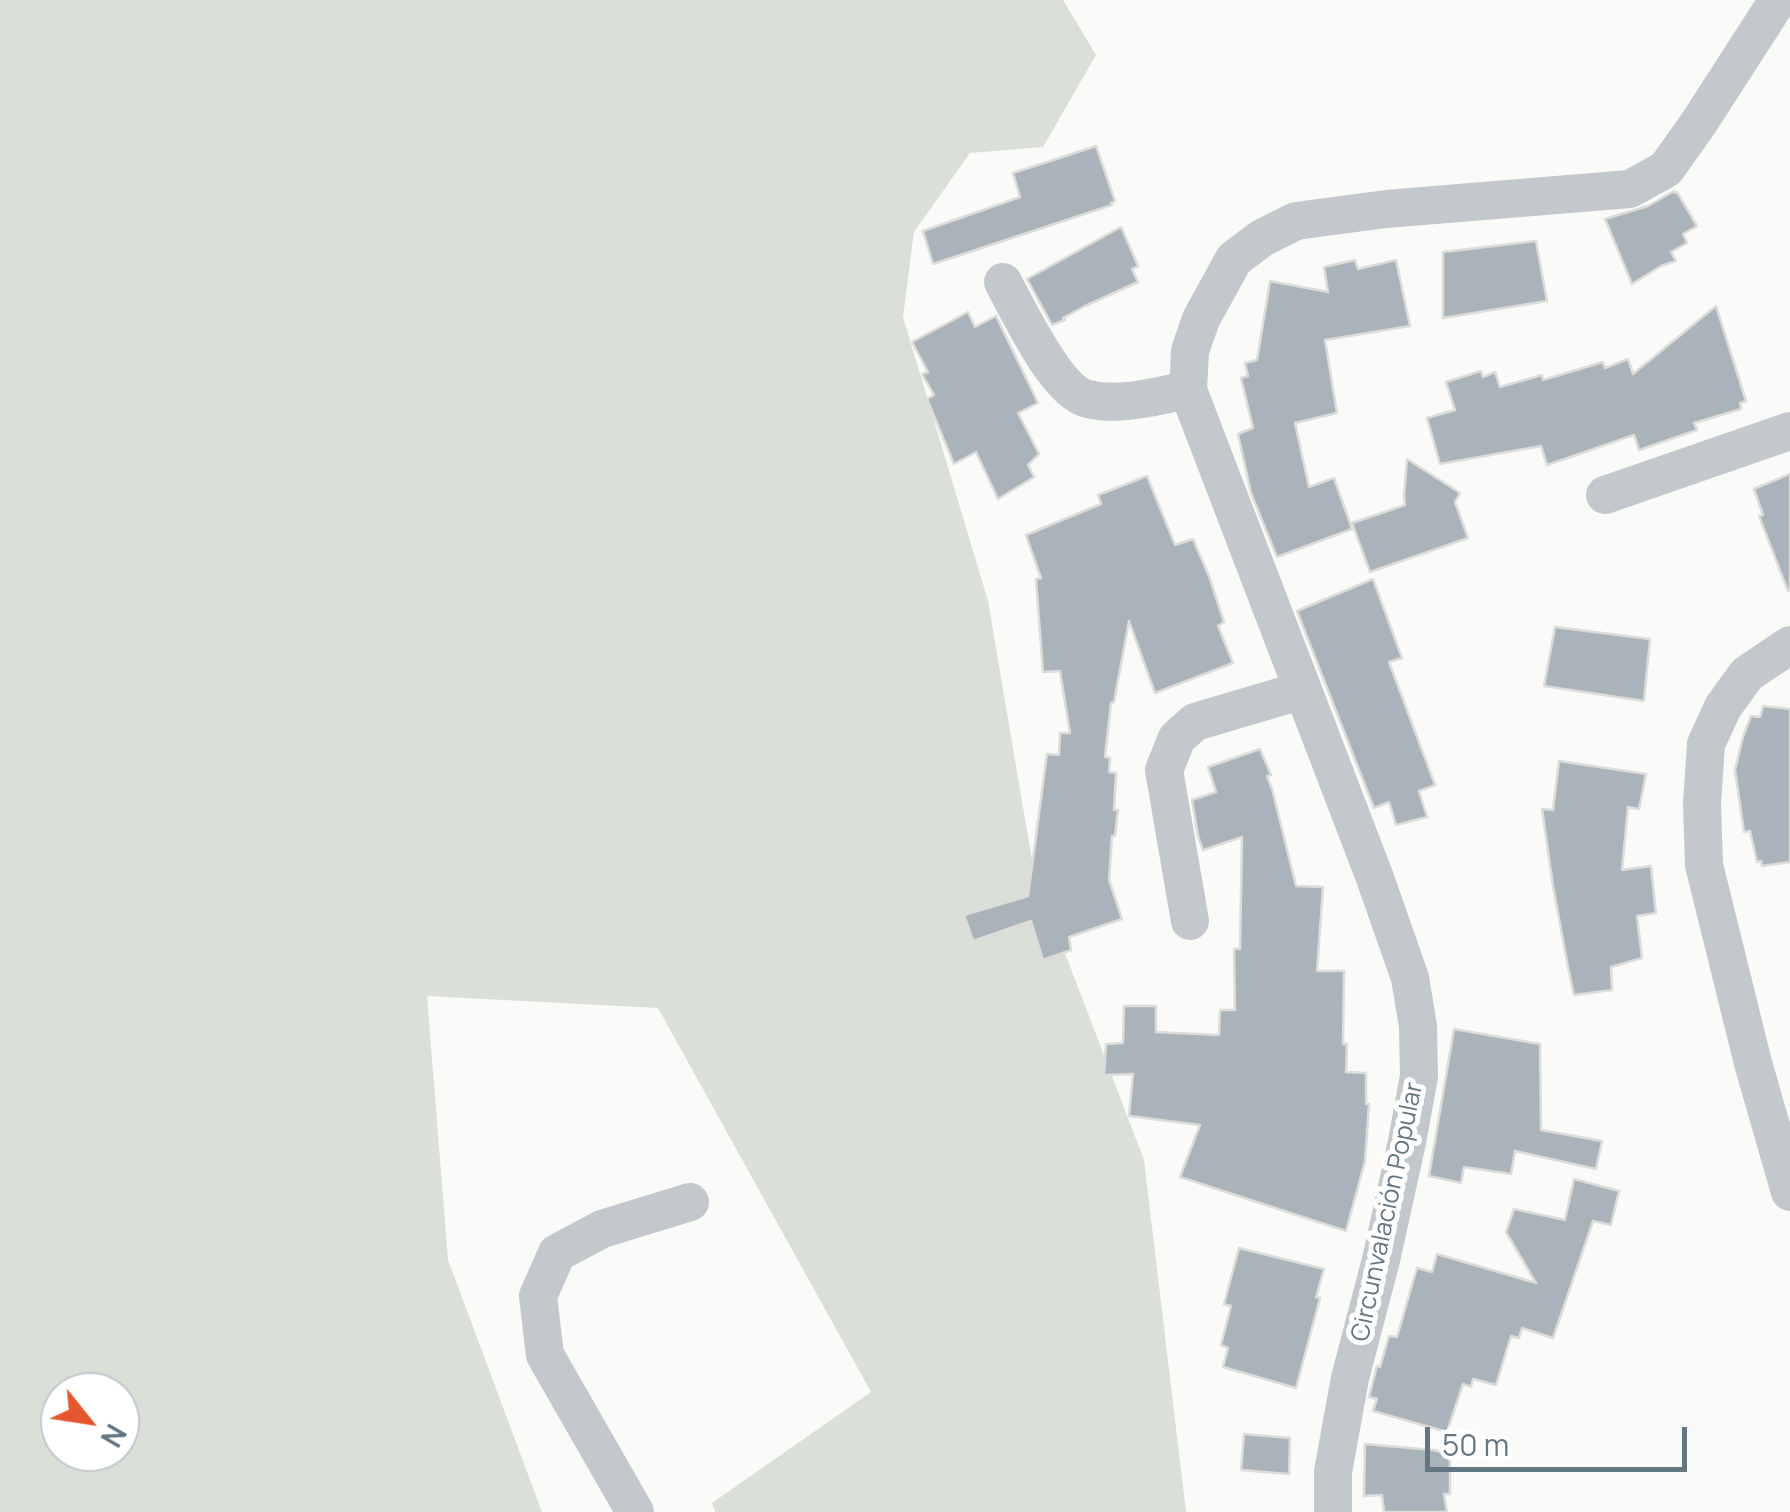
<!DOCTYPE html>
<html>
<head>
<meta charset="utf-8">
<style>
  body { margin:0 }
  #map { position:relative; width:1790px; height:1512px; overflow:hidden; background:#fafaf8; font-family:Manrope,sans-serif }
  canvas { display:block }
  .north { position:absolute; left:40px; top:1372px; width:100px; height:100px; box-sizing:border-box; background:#fff; border:2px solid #c1c8cd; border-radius:50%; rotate:120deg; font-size:28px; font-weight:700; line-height:40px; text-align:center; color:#657683 }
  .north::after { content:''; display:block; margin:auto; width:35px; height:45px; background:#e4572e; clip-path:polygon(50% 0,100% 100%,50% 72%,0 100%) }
  .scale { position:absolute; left:1425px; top:1427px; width:262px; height:45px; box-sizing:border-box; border:5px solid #657683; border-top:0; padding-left:12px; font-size:30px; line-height:35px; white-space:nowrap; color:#657683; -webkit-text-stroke:8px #fff; paint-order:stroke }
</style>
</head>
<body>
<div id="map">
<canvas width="1790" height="1512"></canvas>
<div class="north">N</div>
<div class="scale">50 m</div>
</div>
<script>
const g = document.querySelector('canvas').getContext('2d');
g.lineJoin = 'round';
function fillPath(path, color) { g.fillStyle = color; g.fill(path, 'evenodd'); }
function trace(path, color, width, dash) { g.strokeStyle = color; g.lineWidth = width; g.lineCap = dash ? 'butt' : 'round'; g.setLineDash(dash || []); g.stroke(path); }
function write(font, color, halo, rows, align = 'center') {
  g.font = font + ' Manrope,sans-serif'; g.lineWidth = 10; g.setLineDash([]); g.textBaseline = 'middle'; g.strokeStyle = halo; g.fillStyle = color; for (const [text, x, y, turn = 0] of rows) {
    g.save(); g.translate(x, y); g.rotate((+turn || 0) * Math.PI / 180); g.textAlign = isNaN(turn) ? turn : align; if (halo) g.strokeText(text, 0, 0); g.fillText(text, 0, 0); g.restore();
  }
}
fillPath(new Path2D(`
  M0,0H1063L1096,55L1043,147L970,153L914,232L903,317L988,601L1034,872L1144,1160L1186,1512H715L712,1503L871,1392L658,1008L427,996L448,1260L542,1512H0ZM60,1392H120V1452H60Z`), '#dadfd7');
const building = new Path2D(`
  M1096,146L1115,201L1111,203L1112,205L933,264L923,231L1020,197L1013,173Z
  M1674,191L1675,193L1677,192L1697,226L1683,234L1687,243L1671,252L1676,261L1661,266L1632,284L1605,219L1648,206Z
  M1121,227L1138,266L1132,269L1138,282L1085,306L1063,318L1065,320L1052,325L1027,279Z
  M1536,241L1547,301L1443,318V252Z
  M1355,260L1358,269L1396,260L1410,326L1325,340L1337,413L1295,423L1309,487L1334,478L1352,529L1277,557L1251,493L1238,434L1253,428L1241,378L1248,376L1245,363L1257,360L1270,281L1328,292L1324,267Z
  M1716,306L1746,401L1740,403L1741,409L1694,423L1697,430L1639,450L1634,435L1547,465L1541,446L1440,464L1427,418L1455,410L1446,382L1481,371L1483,377L1495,372L1500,387L1542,375L1543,380L1603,362L1605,368L1628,359L1633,374Z
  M968,312L975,327L996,316L1038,403L1018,413L1039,454L1028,465L1034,477L998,499L976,452L954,464L927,399L934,395L922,374L928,372L912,342Z
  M1407,459L1460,493L1455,502L1468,538L1370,572L1352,523L1405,505L1404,496Z
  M1790,474V591H1788L1759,516L1763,515L1754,489Z
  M1147,476L1175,545L1193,539L1209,576L1224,622L1218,626L1233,663L1155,693L1129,621L1114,702L1111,703L1105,757L1110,758L1109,772L1116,773L1114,810H1118L1115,836H1112L1109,880L1122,919L1069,937L1071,950L1043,960L1031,921L973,941L964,915L1028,896L1047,754L1059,755L1060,733H1070L1060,671L1043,672L1036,579L1041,578L1026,535L1101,504L1098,495Z
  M1373,579L1402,658L1389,662L1435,785L1419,791L1427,817L1396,825L1389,802L1374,808L1297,611Z
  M1555,627L1650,639L1644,701L1544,686Z
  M1763,706L1790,709V862L1762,866L1761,861L1757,862L1750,831L1744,832L1735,770L1743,737L1751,716L1760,717Z
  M1260,749L1271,775L1267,776L1272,789L1296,886L1323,887L1317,971H1344L1343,1044H1347L1346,1072L1366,1073V1104H1369L1365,1161L1346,1231L1180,1177L1200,1125L1129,1116L1133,1074L1104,1075L1106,1044L1123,1043L1124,1006H1156V1032L1219,1035L1220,1010H1235L1234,949H1240L1242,837L1203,850L1198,836L1192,800L1216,792L1208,767Z
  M1559,761L1646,774L1639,809L1628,807L1622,870L1651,866L1656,913L1637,916L1642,958L1611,967L1612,990L1574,995L1568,967L1553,886L1542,809L1553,810Z
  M1454,1029L1540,1044L1541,1130L1602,1141L1596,1169L1515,1151L1511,1174L1464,1167L1461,1183L1429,1176Z
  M1574,1179L1619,1191L1611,1225L1593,1221L1553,1338L1522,1328L1519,1338L1511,1336L1496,1385L1473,1379L1471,1387L1463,1384L1447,1432L1373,1411L1377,1399L1369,1397L1377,1366L1380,1367L1389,1336L1397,1337L1417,1268L1432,1272L1437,1254L1536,1283L1506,1232L1514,1209L1565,1220Z
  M1239,1248L1324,1269L1316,1297L1320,1298L1296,1388L1223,1367L1228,1348L1221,1345L1231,1306L1224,1304Z
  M1244,1434L1290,1438L1289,1474L1241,1470Z
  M1365,1444L1433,1450L1450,1454V1494H1444L1447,1512H1384L1382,1495L1364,1496Z`);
fillPath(building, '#aab3b9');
trace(building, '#dcdcda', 2.5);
trace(new Path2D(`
  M1003,282C1019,311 1056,392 1088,399C1120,407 1156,396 1188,390
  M1605,495L1790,431
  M1790,645L1747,674L1723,707L1706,744L1702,804L1704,865L1753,1063L1790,1192
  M1190,921L1164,770L1177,738L1195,722L1303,690
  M635,1512L545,1355L538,1296L557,1253L602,1229L690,1202
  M1333,1512V1472L1350,1378L1381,1260L1407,1142L1419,1076L1418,1026L1410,978L1375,878L1188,390L1190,351L1201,319L1234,259L1262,238L1296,221L1386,209L1630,189L1666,169L1698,124L1778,0`), '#c3c8cc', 38);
write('25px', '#657683', '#fff', [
  ["Circunvalación Popular",1388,1212,-78]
]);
</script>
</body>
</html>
